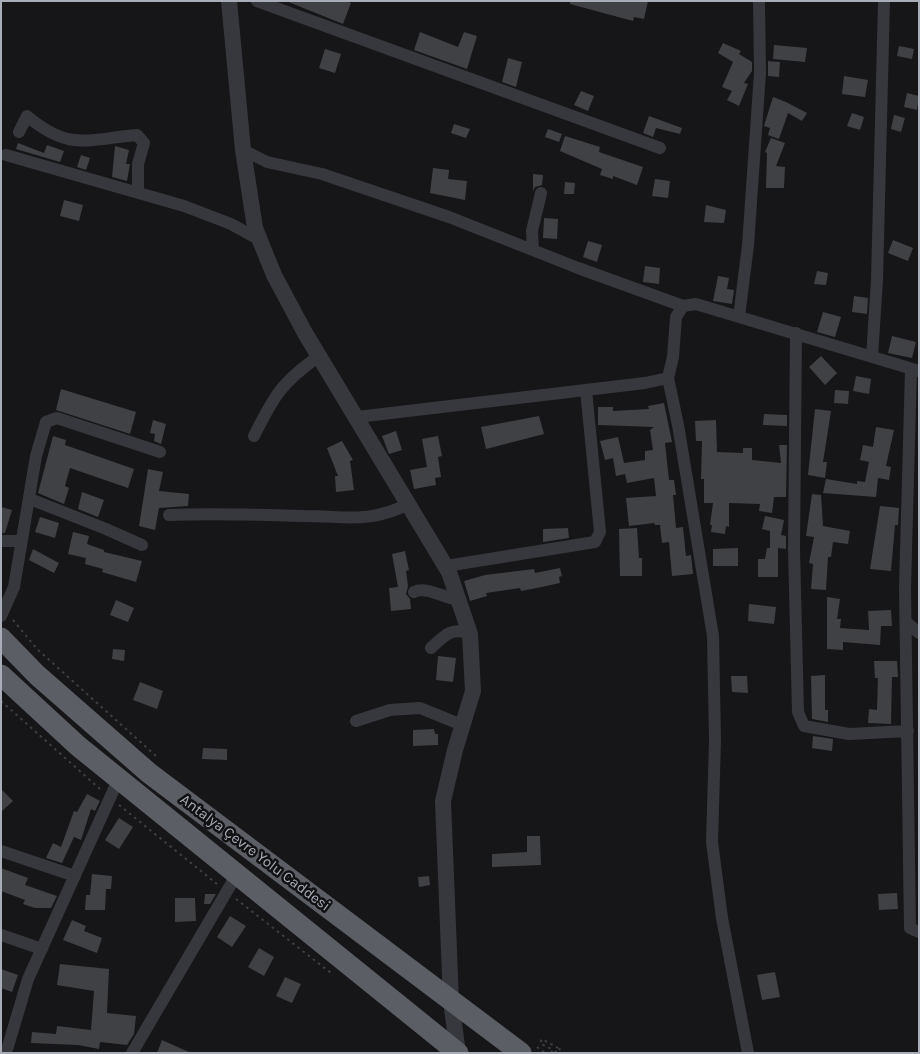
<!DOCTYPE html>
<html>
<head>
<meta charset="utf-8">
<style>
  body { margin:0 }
  #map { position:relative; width:920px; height:1054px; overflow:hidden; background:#161618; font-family:Karla,sans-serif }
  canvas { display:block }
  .frame { position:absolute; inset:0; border:2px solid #a8adb8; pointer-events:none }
</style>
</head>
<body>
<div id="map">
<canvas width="920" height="1054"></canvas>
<div class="frame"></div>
</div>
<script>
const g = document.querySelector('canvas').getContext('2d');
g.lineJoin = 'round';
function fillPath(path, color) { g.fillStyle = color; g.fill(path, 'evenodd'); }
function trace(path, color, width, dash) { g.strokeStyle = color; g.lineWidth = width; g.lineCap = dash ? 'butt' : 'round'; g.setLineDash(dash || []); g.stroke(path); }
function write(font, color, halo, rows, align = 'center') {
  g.font = font + ' Karla,sans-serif'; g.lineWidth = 5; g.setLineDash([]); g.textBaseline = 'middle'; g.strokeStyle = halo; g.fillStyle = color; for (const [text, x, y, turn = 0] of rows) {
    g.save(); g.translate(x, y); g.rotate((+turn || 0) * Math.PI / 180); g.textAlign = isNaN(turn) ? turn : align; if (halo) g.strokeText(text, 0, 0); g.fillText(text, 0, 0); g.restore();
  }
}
fillPath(new Path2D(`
  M286,1H346L351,3L343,24Z
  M570,1H648L644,19L634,17L633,21L570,4Z
  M420,32L458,47L464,32L477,36L467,69L414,50Z
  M723,43L741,51L739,54L752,62V71L744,83L748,84L739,106L727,100L732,91L722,87L733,62L718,53Z
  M774,45L807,48L805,62L773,59Z
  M899,46L914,49L912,59L897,56Z
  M325,49L341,54L335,73L319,68Z
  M508,58L522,62L516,87L502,82Z
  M768,61L780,62L779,77L768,76Z
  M844,76L868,80L865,97L842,94Z
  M581,91L594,96L588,111L574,105Z
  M907,93L919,96L917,110L904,107Z
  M773,97L786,102L807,113L802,121L788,113L779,139L768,135L770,128L764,126Z
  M852,113L864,117L860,130L847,126Z
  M894,115L905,118L901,132L891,129Z
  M649,116L682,128L680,134L656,128L653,137L643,133Z
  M454,124L470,129L466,138L451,133Z
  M548,129L562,134L559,142L545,137Z
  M565,136L600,147L599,152L643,167L637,185L613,176V179L600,175L602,169L560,151Z
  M771,138L785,143L776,166L785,167L784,188H766L767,153L765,152Z
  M18,143L44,153L47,145L64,151L60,162L16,149Z
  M115,146L129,150L126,164H130L127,181L112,177Z
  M81,155L90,158L86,170L77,167Z
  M433,168L449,170L448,179L467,181L465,200L430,193Z
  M533,174L543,175L542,185L535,187L533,191Z
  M655,179L670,181L668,198L652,196Z
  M565,182L575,183L574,194H564Z
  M64,200L83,205L79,221L60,216Z
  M706,205L726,210L724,223L704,222Z
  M544,218L558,219L557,239L543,238Z
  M893,240L913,248L908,261L888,253Z
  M588,241L602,245L597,262L583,257Z
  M645,266L660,268L659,284L643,282Z
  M817,271L828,273L826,285L814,284Z
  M718,276L729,278L727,289L734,290L732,304L713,301Z
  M854,296L868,298L867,314L852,312Z
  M823,312L841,317L835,337L817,332Z
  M892,336L916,342L912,358L888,353Z
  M821,356L837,373L825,385L809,367Z
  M856,376L871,379L869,394L853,391Z
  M61,389L136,412L130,434L56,410Z
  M835,390L849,391L848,404L834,403Z
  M664,403L672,442L665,443L669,480H674L676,495H673L676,528L683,527L686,556L691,555L693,574L672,576L669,542L662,543L660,525H655L654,523L629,526L626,498L656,496L654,478L627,483L625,474L616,476L613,458L605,460L600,441L618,437L624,463L645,460V451L653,450L650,430L654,427L598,425V407H613V411L649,409L648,406Z
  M815,409L831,411L823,462H827L825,478L808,475Z
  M764,414L787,415V426L763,425Z
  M539,416L544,434L486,449L481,427Z
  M153,420L166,424L161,444L154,441L155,434L150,433Z
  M716,420L717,452L743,453V448H752V460L781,463L779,445H787L786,497H774L772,513L759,511L760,504L729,503V527L726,526L725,534L711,532L712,525H710L713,503H704V479H701L702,441H696L695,421Z
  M876,427L894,430L886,466L891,467L889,480L878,478L876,497L823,493L826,479L857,484V481L865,482L869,462L860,460L863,445L873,447Z
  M396,431L402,450L389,454L382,436Z
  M53,436L66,440L65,445L134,469L128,488L70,468L65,486L69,488L64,504L38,493Z
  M438,436L442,456L438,457L441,477L435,478L436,485L414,489L410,470L427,467L422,439Z
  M342,441L353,460L350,461L354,490L336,492L335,476H338L327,448Z
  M148,469L163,472L159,491L189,494L188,506L159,508L155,530L139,526Z
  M82,492L104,500L98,517L78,509Z
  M812,494L821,495L823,526L850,531L848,544L833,542L831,557H828L826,590L811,589L813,564L809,563L814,537L806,536Z
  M880,506L899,508L898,525H895L891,571L870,569Z
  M1,507L12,510L5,533H1Z
  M765,516L784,520L781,535L786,536V549L778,548V577H758V559H765L767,548H770V531L762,529Z
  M40,517L59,523L55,538L35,532Z
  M568,528L569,538L543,542V529Z
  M637,528L639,558H642V576H620L619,529Z
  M73,532L89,536L87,544L104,550V552L142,561L136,582L102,572L103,569L85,564L86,558L68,554Z
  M738,548V566H713V549Z
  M33,549L59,563L54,573L29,560Z
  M405,551L409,570L406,571L408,586L406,594L410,599L411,609L391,611L389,588L398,587L392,554Z
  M560,568L562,576L559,577L560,583L537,588L521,591L520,588L486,593L487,596L470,601L464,581L485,575L534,569L535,573Z
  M827,597L840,599L837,619H841L840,628L869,630L868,611L891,610L892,626H881L880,645L843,642V650L827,649Z
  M116,600L134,608L128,622L110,615Z
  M749,604L776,607L774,624L748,621Z
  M113,649L125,650L124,661L112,659Z
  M438,656L456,658L453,682L436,680Z
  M874,661H897L898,677H892L891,724L868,723L869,709L877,710L878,678H875Z
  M825,675V710H828V722L812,719L811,676Z
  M731,676H747L748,693L732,692Z
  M140,682L163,691L157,709L133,700Z
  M434,729L435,734H438V745L413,746V730Z
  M813,736L833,739L832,751L812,748Z
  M203,748L227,749V760L202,759Z
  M1,789L13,801L1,812Z
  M87,794L100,801L95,811L91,809L81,840L74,837L62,863L46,858L53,843L61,847L74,811L77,812Z
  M119,818L133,827L119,849L105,840Z
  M527,836H540L541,865L492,867V854L527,852Z
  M1,868L28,878L25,885L57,896L51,908H35L23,904L25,900L1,891Z
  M92,874L112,876L111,889H106L105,910H85L86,895H90Z
  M429,876L430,885L419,887L418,877Z
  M897,893L898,909L879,910L878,894Z
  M205,894H216L210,904H204Z
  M175,898H195L196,921L175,922Z
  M230,916L246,926L232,947L217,937Z
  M72,920L86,926L84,931L102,938L97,953L63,940Z
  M259,948L274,957L264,976L248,967Z
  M60,964L109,969L107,1013L136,1016L134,1034L127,1045L100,1042L99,1049L78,1045L31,1043L32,1032L56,1034L57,1026L91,1030L94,991L57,985Z
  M1,969L18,975L12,992L1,988Z
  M775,972L780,997L762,1000L757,975Z
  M285,977L301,984L292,1003L276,996Z
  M162,1040L191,1053H157Z`), '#404145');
trace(new Path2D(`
  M13,620L37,649L156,756
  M1,701L100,789
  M119,805L217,884
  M236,899L331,973
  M537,1047L545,1053
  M551,1053L553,1050L540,1043L542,1039L558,1048
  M555,1053L558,1048L563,1052`), '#3d3f44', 2, [2.5, 4]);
trace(new Path2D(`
  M257,1L660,148
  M19,132L27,116C70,152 87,139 137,135L144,143L138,164V193
  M243,150L267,162L322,174L449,217L578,268L683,306
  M6,155L184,206L231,224L260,240
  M533,250L532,231L541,193
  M739,317L748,245L760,73L759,1
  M796,333L794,549L798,712L804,726L849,734L908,731
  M872,357L877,280L884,1
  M911,369L905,588L910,928L919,932
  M668,378L678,425L713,636L715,740L712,842L722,918L748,1053
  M357,417L645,383L668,378L673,357L676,317L683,306L696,304L919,371
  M254,436C274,396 281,383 319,356
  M30,499L106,529L142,545
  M169,515C214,513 259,515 304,516C347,516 367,524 409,504
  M1,541H22
  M446,566L595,542L600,532L586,390
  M414,592C427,586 444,598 459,600
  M1,616L14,587L36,456L46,422L57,418L160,452
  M906,622L919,633
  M431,648C444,636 452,626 470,634
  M356,721L390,710L420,708L462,725
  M1,851L75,876
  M1,935L42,949
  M6,1053L28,979L119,778
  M132,1053L237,874`), '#37383d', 12);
trace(new Path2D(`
  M229,1L243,150L255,228L274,275L305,333L449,572L470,634L473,691L455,750L443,801L451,1001L458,1053`), '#37383d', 16);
trace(new Path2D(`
  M1,638L37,675L149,773L521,1053
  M1,675L78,746L458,1053`), '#5b5e65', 21);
write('15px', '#a8adb8', '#111113', [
  ["Antalya Çevre Yolu Caddesi",255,853,37]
]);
</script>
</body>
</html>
